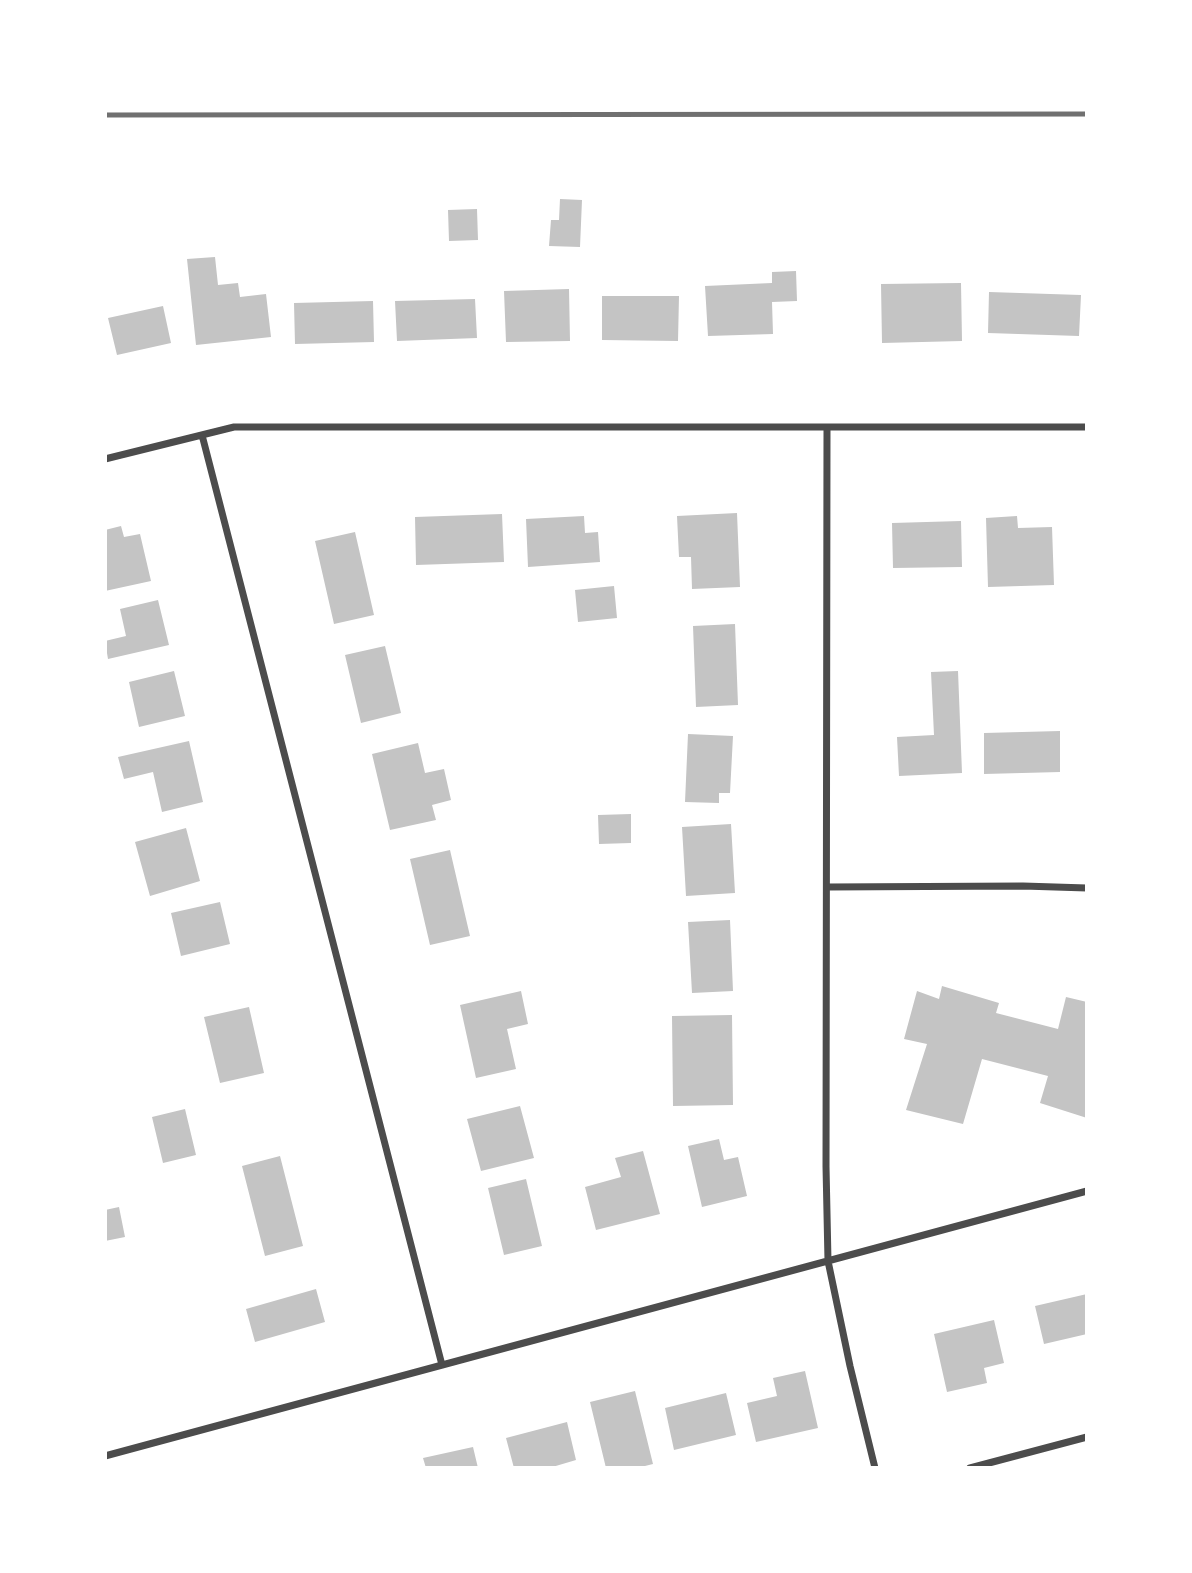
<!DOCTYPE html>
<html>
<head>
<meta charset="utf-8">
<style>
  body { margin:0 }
  #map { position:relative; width:1192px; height:1573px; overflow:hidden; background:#fff; font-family:Bitter,serif }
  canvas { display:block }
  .frame { position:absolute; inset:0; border:107px solid #fff; pointer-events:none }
</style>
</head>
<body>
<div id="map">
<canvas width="1192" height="1573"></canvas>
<div class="frame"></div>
</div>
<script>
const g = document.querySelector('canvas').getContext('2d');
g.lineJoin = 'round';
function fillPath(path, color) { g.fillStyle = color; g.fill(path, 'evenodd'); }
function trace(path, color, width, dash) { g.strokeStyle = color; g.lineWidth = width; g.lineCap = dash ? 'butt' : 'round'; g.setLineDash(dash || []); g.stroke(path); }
fillPath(new Path2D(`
  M560,199L582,200L580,247L549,246L551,220H559Z
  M477,209L478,240L449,241L448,210Z
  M215,257L218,285L238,283L240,297L266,294L271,337L196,345L187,259Z
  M796,271L797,301L772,302L773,334L708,336L705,286L772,283V272Z
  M961,283L962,341L882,343L881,284Z
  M569,289L570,341L506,342L504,291Z
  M989,292L1081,295L1079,336L988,333Z
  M602,296H679L678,341L602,340Z
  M475,299L477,338L397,341L395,301Z
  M373,301L374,342L295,344L294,303Z
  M163,306L171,343L117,355L108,318Z
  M737,513L740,587L692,589L691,557H679L677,516Z
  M502,514L504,562L416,565L415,517Z
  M584,516L585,533L598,532L600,562L528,567L526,519Z
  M1017,516L1018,528L1052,527L1054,585L988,587L986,518Z
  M961,521L962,567L893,568L892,523Z
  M121,526L124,537L140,534L151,581L105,591V530Z
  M355,532L374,615L334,624L315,541Z
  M614,586L617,618L578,622L575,590Z
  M158,600L169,645L108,659L105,641L126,636L120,609Z
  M735,624L738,705L696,707L693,626Z
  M385,646L401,713L361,723L345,655Z
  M174,671L185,716L139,727L129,682Z
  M958,671L962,773L899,776L897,737L934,735L931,672Z
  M1060,731V772L984,774V733Z
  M688,734L733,736L730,793H719V803L685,802Z
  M189,741L203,802L162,812L153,772L124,779L118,757Z
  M418,743L425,773L444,769L451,800L432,805L436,820L390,830L372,754Z
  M631,814V843L599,844L598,815Z
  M731,824L735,893L686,896L682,827Z
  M186,828L200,881L150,896L135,842Z
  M450,850L470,936L430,945L410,859Z
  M220,902L230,944L181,956L171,913Z
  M730,920L733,991L692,993L688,922Z
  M942,986L999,1003L996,1013L1058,1029L1066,997L1087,1002V1118L1040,1103L1048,1076L982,1059L963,1124L906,1110L927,1044L904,1039L917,991L939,999Z
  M521,991L528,1024L507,1029L516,1069L476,1078L460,1005Z
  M249,1007L264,1073L220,1083L204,1017Z
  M732,1015L733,1105L673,1106L672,1016Z
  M520,1106L534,1158L481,1171L467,1119Z
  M185,1109L196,1155L163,1163L152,1117Z
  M719,1139L724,1160L738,1157L747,1196L702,1207L688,1146Z
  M643,1151L660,1214L596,1230L585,1187L621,1177L615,1158Z
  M280,1156L303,1246L265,1256L242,1166Z
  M526,1179L542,1246L504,1255L488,1188Z
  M119,1207L125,1237L105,1241V1210Z
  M316,1289L325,1322L255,1342L246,1309Z
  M1087,1294V1334L1044,1344L1035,1306Z
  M994,1320L1004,1363L984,1368L987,1383L947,1392L934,1334Z
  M805,1371L818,1428L756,1442L747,1403L777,1396L773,1378Z
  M635,1391L653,1464L637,1468H606L590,1402Z
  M726,1393L736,1435L674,1450L665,1408Z
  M567,1422L576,1460L549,1468H514L506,1438Z
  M473,1447L478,1468H426L423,1458Z`), '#c4c4c4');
trace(new Path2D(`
  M827,427L826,1166L828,1261L850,1366L875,1468
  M202,435L442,1365
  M105,459L234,427H1087
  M828,887L1023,886L1087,888
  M105,1456L1087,1191
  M970,1468L1087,1437`), '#4c4c4c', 7);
trace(new Path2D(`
  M105,115L1087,114`), '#707070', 5);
</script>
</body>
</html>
